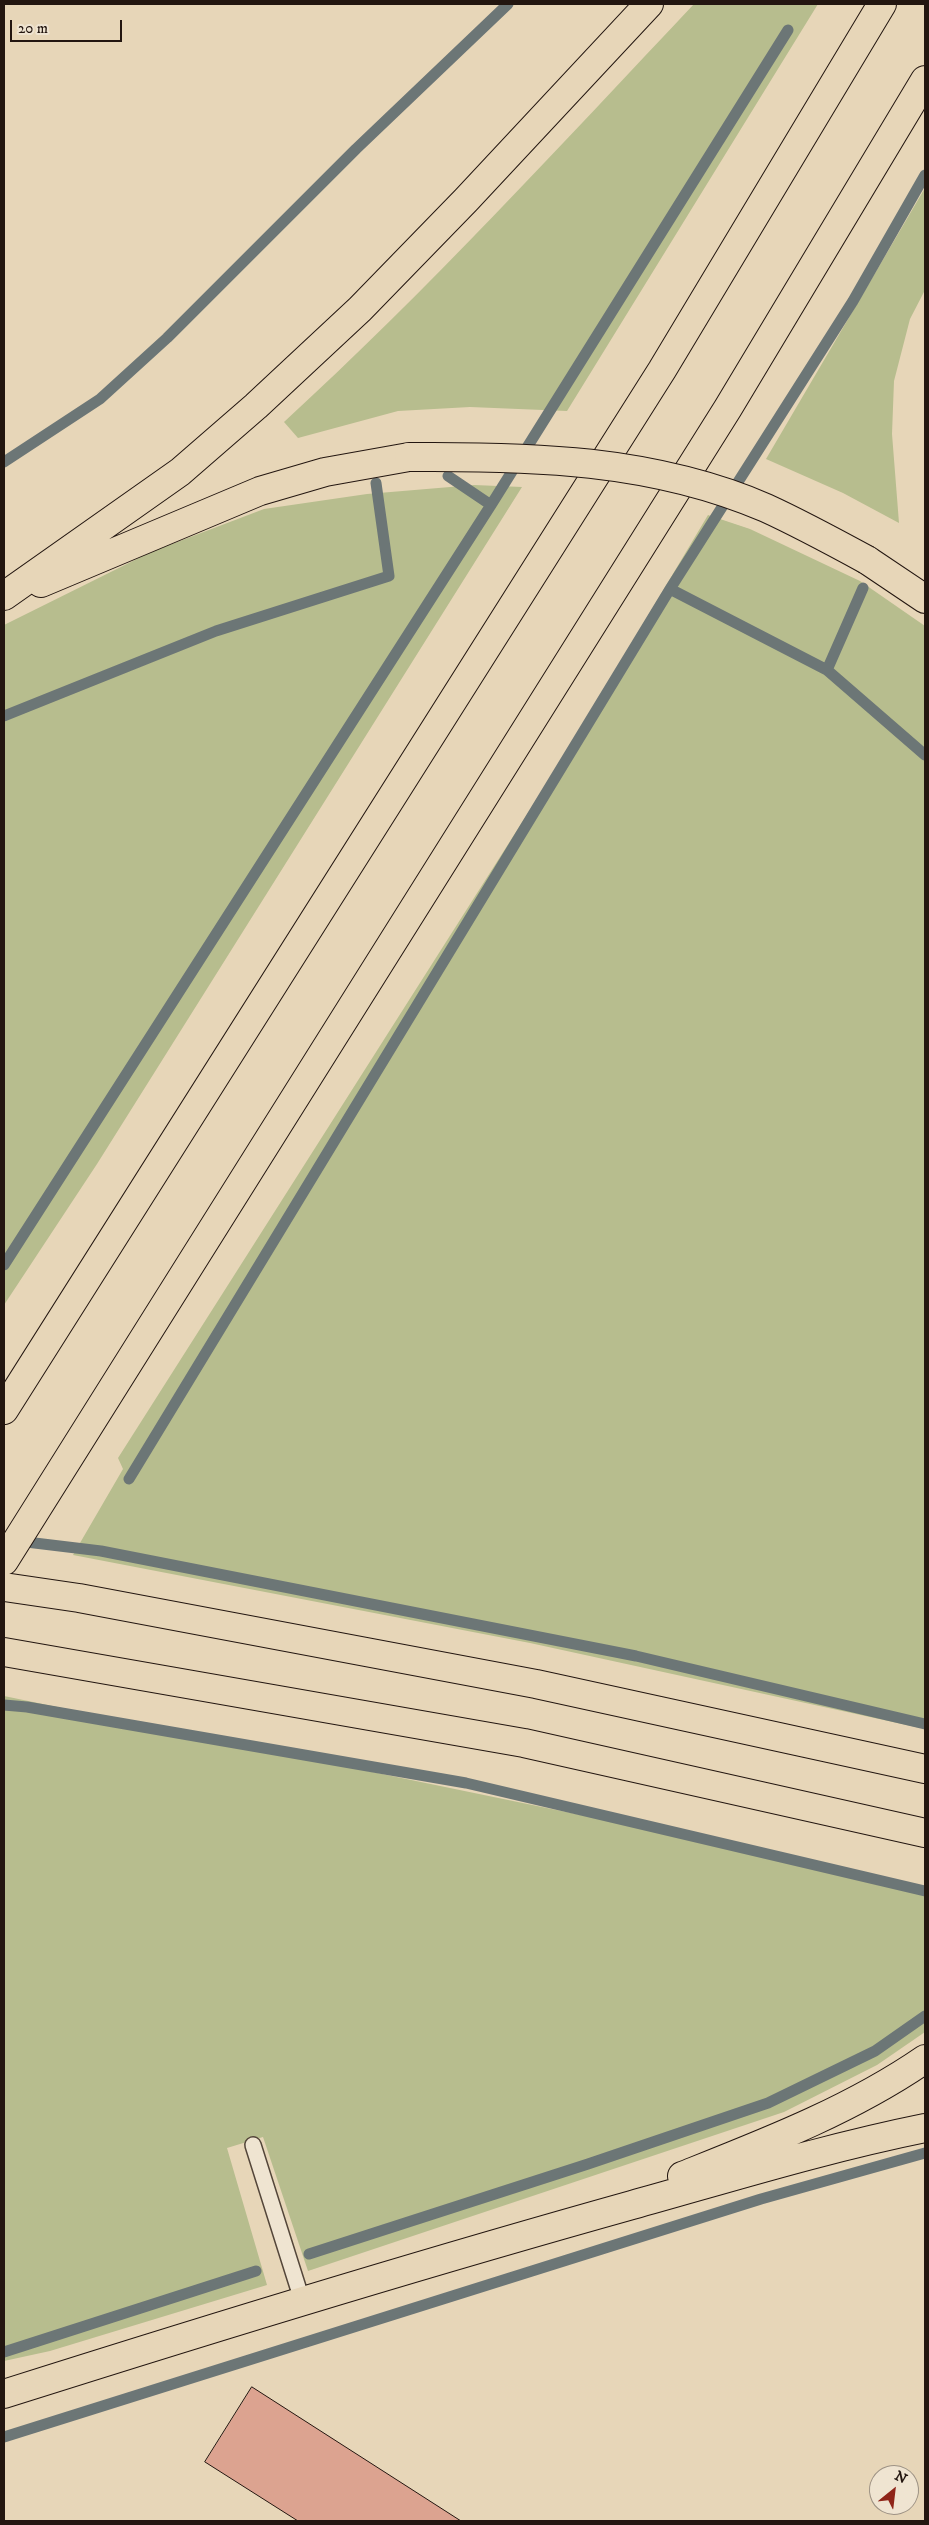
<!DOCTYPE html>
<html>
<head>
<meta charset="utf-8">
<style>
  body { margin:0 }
  #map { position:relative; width:929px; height:2525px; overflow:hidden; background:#e7d6b8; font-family:"IM FELL DW Pica",serif }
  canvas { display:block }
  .frame { position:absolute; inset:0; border:5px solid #231610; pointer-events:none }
  .north { position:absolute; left:869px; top:2465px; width:50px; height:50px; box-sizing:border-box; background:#efe4d1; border:1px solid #9d9284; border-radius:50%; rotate:29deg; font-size:14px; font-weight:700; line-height:20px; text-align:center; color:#231610 }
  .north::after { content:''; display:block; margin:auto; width:18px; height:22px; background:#8f2418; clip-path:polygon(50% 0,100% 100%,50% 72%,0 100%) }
  .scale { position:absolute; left:10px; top:20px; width:112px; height:22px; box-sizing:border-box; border:2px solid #231610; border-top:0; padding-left:6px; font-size:15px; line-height:18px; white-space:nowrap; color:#231610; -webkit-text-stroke:4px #efe4d1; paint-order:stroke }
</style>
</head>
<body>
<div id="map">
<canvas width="929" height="2525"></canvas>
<div class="frame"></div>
<div class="north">N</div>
<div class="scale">20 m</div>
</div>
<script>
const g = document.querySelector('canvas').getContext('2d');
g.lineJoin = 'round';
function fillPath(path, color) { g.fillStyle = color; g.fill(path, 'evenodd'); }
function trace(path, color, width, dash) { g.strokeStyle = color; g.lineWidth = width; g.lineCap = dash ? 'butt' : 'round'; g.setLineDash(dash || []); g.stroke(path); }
fillPath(new Path2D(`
  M694,4H818L567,411L470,407L398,411L298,438L284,422C428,290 560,146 694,4Z
  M925,188V290L910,319L894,381L892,434L899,523L843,493L766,459Z
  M474,485L522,487L97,1164L4,1305V625L151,552L264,509L367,494Z
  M708,515L750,529L860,581L925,626V1729L530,1643L73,1555L123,1469L118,1458L568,750Z
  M4,1696L925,1886V2032L877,2065L784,2112L308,2271L263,2137L227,2148L267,2285L50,2351L4,2361Z`), '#b7bd8e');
trace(new Path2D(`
  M4,462L100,399L167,338L356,149L508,4
  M448,476L491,505
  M670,589L827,670L863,588
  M827,670L925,755
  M4,716L216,631L389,576L376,483
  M4,1265L491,505L788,30
  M129,1479L670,589L853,301L925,175
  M18,1541L101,1551L636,1656L925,1724
  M4,1705L27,1707L466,1783L925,1891
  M309,2254L588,2164L768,2103L875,2051L925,2016
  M4,2352L256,2271
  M4,2437L761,2199L925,2153`), '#6c7676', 11);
const building = new Path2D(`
  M252,2387L461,2521H298L205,2462Z`);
fillPath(building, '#dca390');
trace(building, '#231610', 1);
const lane = new Path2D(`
  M253,2145L302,2300`);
const highway = new Path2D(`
  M867,560L925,599
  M41,583L260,491L325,472L409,457
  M4,596L180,472L256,406L360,309L466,200L649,4
  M4,1410L662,370L882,4
  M4,1561L728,408L925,80
  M4,1587L79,1598L536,1684L925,1769
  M4,1652L524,1743L925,1833
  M682,2176C765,2143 851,2110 925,2059
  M4,2394C212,2328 421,2264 632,2205C729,2178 826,2148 925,2128`);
trace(lane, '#54463a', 18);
trace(highway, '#231610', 30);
trace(lane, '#efe4d1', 15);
trace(highway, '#e7d6b8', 28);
const highwayBridge = new Path2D(`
  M409,457C530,456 653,459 766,508C801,524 834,542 867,560`);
trace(highwayBridge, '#231610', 30, []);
trace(highwayBridge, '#e7d6b8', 28);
</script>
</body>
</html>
